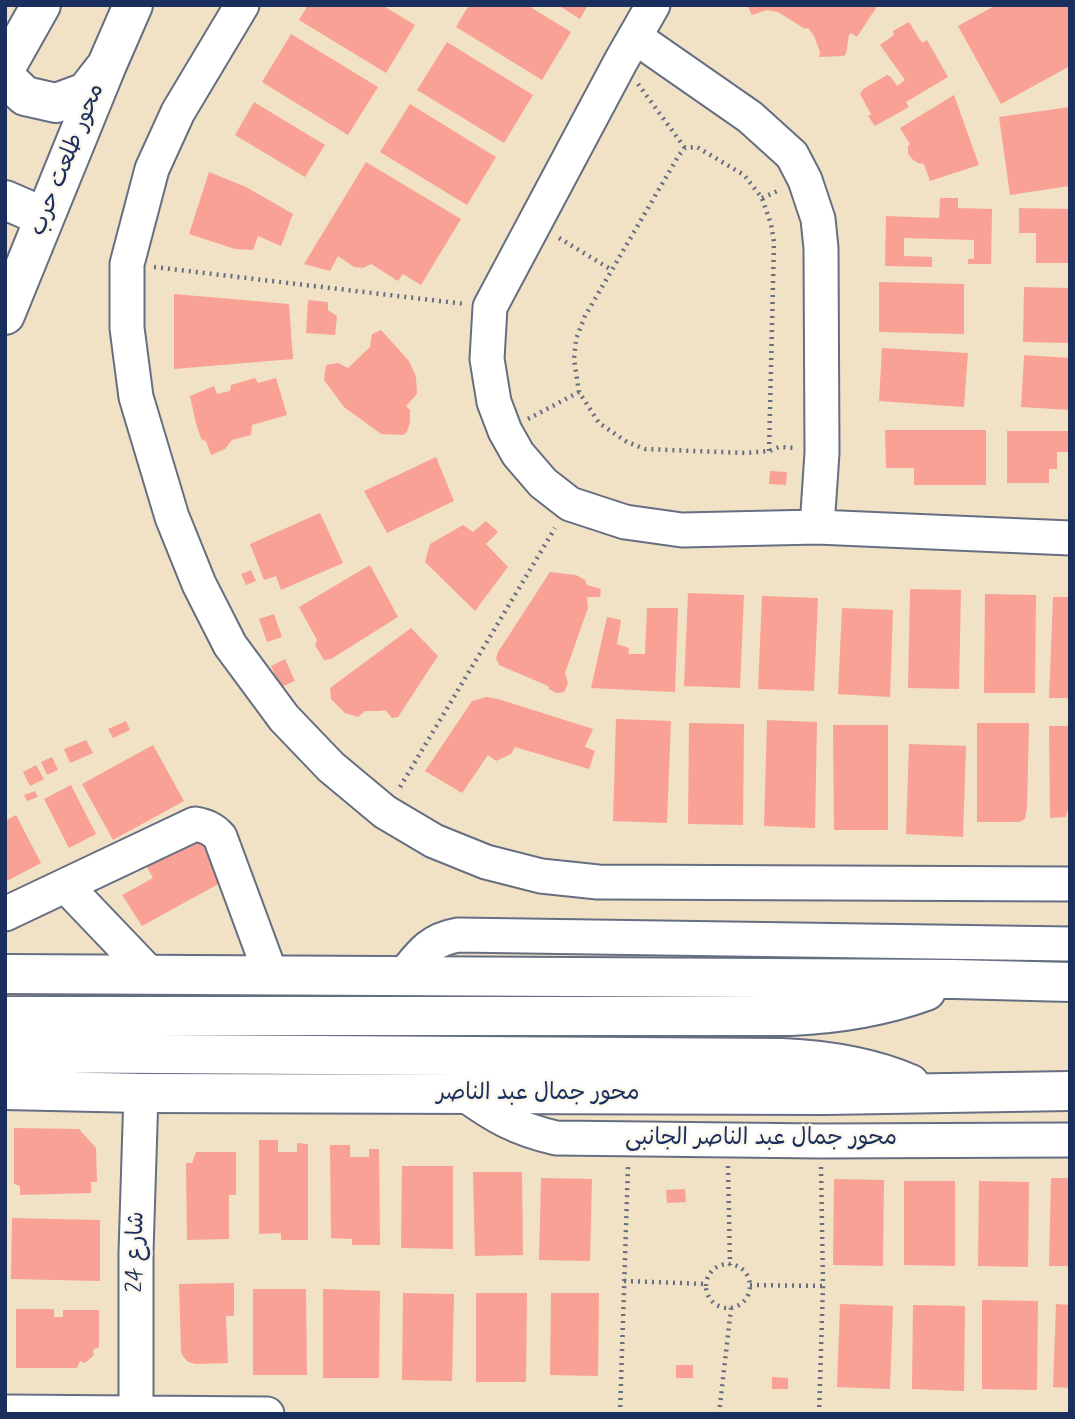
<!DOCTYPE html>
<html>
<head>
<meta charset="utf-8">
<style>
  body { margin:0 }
  #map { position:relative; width:1075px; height:1419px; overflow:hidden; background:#f1e2c5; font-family:Mynerve,sans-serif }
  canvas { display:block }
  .frame { position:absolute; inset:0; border:7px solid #1b2f5e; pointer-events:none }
</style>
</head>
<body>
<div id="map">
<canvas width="1075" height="1419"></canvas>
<div class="frame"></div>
</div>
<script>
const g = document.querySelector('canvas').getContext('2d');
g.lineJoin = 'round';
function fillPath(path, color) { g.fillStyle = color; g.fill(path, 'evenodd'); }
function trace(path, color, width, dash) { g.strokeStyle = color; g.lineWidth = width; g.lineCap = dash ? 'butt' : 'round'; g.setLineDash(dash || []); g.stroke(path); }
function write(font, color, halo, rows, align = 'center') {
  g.font = font + ' Mynerve,"Playpen Sans Arabic",sans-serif'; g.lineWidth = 5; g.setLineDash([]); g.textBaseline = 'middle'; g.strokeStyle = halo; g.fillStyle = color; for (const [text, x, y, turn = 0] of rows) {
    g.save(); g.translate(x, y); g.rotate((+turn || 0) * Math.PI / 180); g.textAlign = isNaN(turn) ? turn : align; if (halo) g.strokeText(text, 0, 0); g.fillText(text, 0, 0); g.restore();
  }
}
fillPath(new Path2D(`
  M308,5H382L415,25L386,73L299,20Z
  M469,5H527L571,32L542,80L456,27Z
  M558,5H588L580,19Z
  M747,5H878L857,37L851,33L849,35L846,54L844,56L819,57L820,52L814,36L809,29L806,28L805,29L778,12L767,10L752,15Z
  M996,5H1070V66L1001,104L958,26Z
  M909,22L922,43L927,40L948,77L906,102L909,107L875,126L868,116L871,114L860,94L863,89L887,75L891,77L897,86L905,80L880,45L894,35L893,31Z
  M291,34L378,87L348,135L262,82Z
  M447,42L533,95L504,143L417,90Z
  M954,95L979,165L930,181L924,164L918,163L912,159L908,154V146L910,144L900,128Z
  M254,102L325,145L305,177L235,135Z
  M410,104L496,157L467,205L380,152Z
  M1070,107V186L1010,195L999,117Z
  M366,162L461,219L421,285L403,274L398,281L371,264L363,268L354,267L338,256L330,271L304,264Z
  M209,172L246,187L293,214L281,246L258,236L253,250L235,249L189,234Z
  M940,198H958V208L992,209L991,264H968V259H974V240L904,238V256L932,257V267L885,266L886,216L939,218Z
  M1019,208L1070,209V263H1036V233H1019Z
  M879,282L964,284V334L879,332Z
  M1024,287L1070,288V343L1023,342Z
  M174,294L289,304L293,359L174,369Z
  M308,300L328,302V310L337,316L335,335L306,333Z
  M381,330L409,361L416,377L417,394L406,406L410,410V422L407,432L403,435L381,434L344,407L324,380L326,365L338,363L348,368L370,347L372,334Z
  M882,348L968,353L964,407L879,401Z
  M1024,355L1070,358V410L1021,407Z
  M255,378L258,383L276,378L287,415L252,425L251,435L232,440L225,449L211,455L206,441L201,439L196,423L190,396L214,386L217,394L230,391L231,385Z
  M885,430H986V485H914V468H886Z
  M1007,431H1069V452H1057V469H1049V483H1007Z
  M436,457L454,501L387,533L364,491Z
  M770,471L787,472L786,485L769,484Z
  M320,513L343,563L281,590L276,576L264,580L250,544Z
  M486,521L498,532L486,544L508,567L475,611L425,562L430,544L463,525L473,532Z
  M370,565L398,617L331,659L324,660L315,645L317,640L299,607Z
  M251,570L256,581L246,585L241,574Z
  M550,572L576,575L585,580L587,585L601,589L600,597H587L588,608L565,673L568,683L564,692L556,693L549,689L548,686L499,665L496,658L498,652Z
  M910,589L961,590L959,689L908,688Z
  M688,593L744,595L740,688L684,686Z
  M985,594L1036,595L1035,693H984Z
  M762,596L818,598L814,691L758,689Z
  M1053,597H1070V698H1049Z
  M647,608H678L675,692L591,688L607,617L621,620L617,644L629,648L628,654H645Z
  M842,608L893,610L890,697L838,694Z
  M274,614L282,637L267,642L259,619Z
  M411,628L438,656L398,717L392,718L385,710L381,711H365L358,717L345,713L331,699L330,688Z
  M285,659L295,681L281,687L271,666Z
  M486,697L498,699L593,729L585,747L595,751L589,769L515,747L511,754L496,761L488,755L462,793L425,771L472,701Z
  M616,719L671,721L667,823L613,821Z
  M767,720L817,722L815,828L764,826Z
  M126,721L130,730L113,738L108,729Z
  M689,723L744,724L743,825L688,824Z
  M977,723H1029L1027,808L1025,819L1019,822H977Z
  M833,725H888V830H834Z
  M1049,726H1070V811H1067L1066,817L1050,818Z
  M86,740L93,753L70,763L64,749Z
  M909,744L966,746L963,837L906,834Z
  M153,745L184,801L113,840L82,784Z
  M52,757L58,770L47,775L41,762Z
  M36,765L44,779L30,786L23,772Z
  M71,785L96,834L69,848L44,799Z
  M35,791L38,797L27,801L24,795Z
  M16,815L41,863L5,882V821Z
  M197,831L222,882L142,926L122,895L153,878L142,858Z
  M14,1128L79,1129L96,1148L97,1182H91V1193L20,1195V1186L14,1184Z
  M259,1140H278V1152H297V1143L308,1144V1240H281V1233L259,1234Z
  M330,1145H350V1157H369V1149H379L380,1245H352V1239L331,1238Z
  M196,1152H236V1195H229V1239L187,1240L186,1163H192Z
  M402,1166H453V1249L401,1248Z
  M473,1172H522L523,1255L475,1256Z
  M541,1178L592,1179L590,1261L539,1260Z
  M1051,1178H1070V1266H1049Z
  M834,1179L884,1180L883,1266L833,1265Z
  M904,1181H955V1266L904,1265Z
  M979,1181L1029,1182L1028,1267L978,1266Z
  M685,1189L686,1202L667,1203L666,1190Z
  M12,1218L100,1220V1281L11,1279Z
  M234,1283V1316H226L228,1363L196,1364L188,1362L183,1356L181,1352L179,1284Z
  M253,1289H306L307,1375H253Z
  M323,1289L380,1291L379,1378H323Z
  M403,1293L454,1294L452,1381L402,1380Z
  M476,1293H527L526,1382H476Z
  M551,1293H599L598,1376L550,1375Z
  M982,1300L1038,1301L1037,1390L982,1389Z
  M840,1304L893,1306L890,1389L837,1387Z
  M1056,1304L1070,1305V1388L1053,1387Z
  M913,1305L965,1306L964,1391L912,1389Z
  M16,1309H54V1317H63V1310H99V1347L93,1350L94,1355L85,1363L80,1361L77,1368H16Z
  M676,1365H693V1378H676Z
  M772,1377L788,1378V1389H772Z`), '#f9a194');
const minor = new Path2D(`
  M242,5L178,112L152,169L127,264V328L136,397L172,517L199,584L230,645L284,718L331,767L385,812L434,841L486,862L541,876L598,882L1070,884
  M653,5L621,61L490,307L487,359L494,402L505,431L518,454L543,483L570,504L625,522L682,530L817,527L1070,538
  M635,37L750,117L792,155L805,180L818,219L821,248L822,453L817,527
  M66,886L151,975
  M5,914L195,824C206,826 213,829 220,837L271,975
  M403,976C420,955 429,940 458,935L1070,944
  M464,1094C496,1117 517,1129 556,1138L820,1141L1070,1140
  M5,1412L267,1414
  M136,1412V1252L141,1093`);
const major = new Path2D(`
  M5,69L41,5
  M5,77L25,96L56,103L86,92L104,69
  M5,200L28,210L43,221
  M5,315L106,67L133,5
  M5,974L954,979L1070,982
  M5,1016H791C838,1014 882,1007 926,991
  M5,1053L782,1058C826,1060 869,1066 910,1084
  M5,1090L141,1093L825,1095L1070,1091`);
trace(minor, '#666e82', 37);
trace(major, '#666e82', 42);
trace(new Path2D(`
  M638,84L685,148
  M762,198L780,190
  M559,238L612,270
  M154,267L465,304
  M528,419L579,392
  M769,451L774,242L771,224L762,198L744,175L697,147L685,148L679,155L585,316L576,339L574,359L579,392L599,423L627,442L645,449L746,453L769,451L779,447L797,448
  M400,787L555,528
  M728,1166L730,1265
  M706 1286a22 22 0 1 1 44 0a22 22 0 1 1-44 0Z
  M624,1281L706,1284
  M750,1285L823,1286
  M620,1414L628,1166
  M719,1414L731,1308
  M819,1414L823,1286L821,1166`), '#666e82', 4.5, [2, 5]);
trace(minor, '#fff', 33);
trace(major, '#fff', 38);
write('23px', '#1b2f5e', '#fbf7ec', [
  ["محور طلعت حرب",68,160,-68],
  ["محور جمال عبد الناصر",538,1094],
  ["محور جمال عبد الناصر الجانبى",761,1139],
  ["شارع 24",137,1252,-89]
]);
</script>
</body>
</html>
